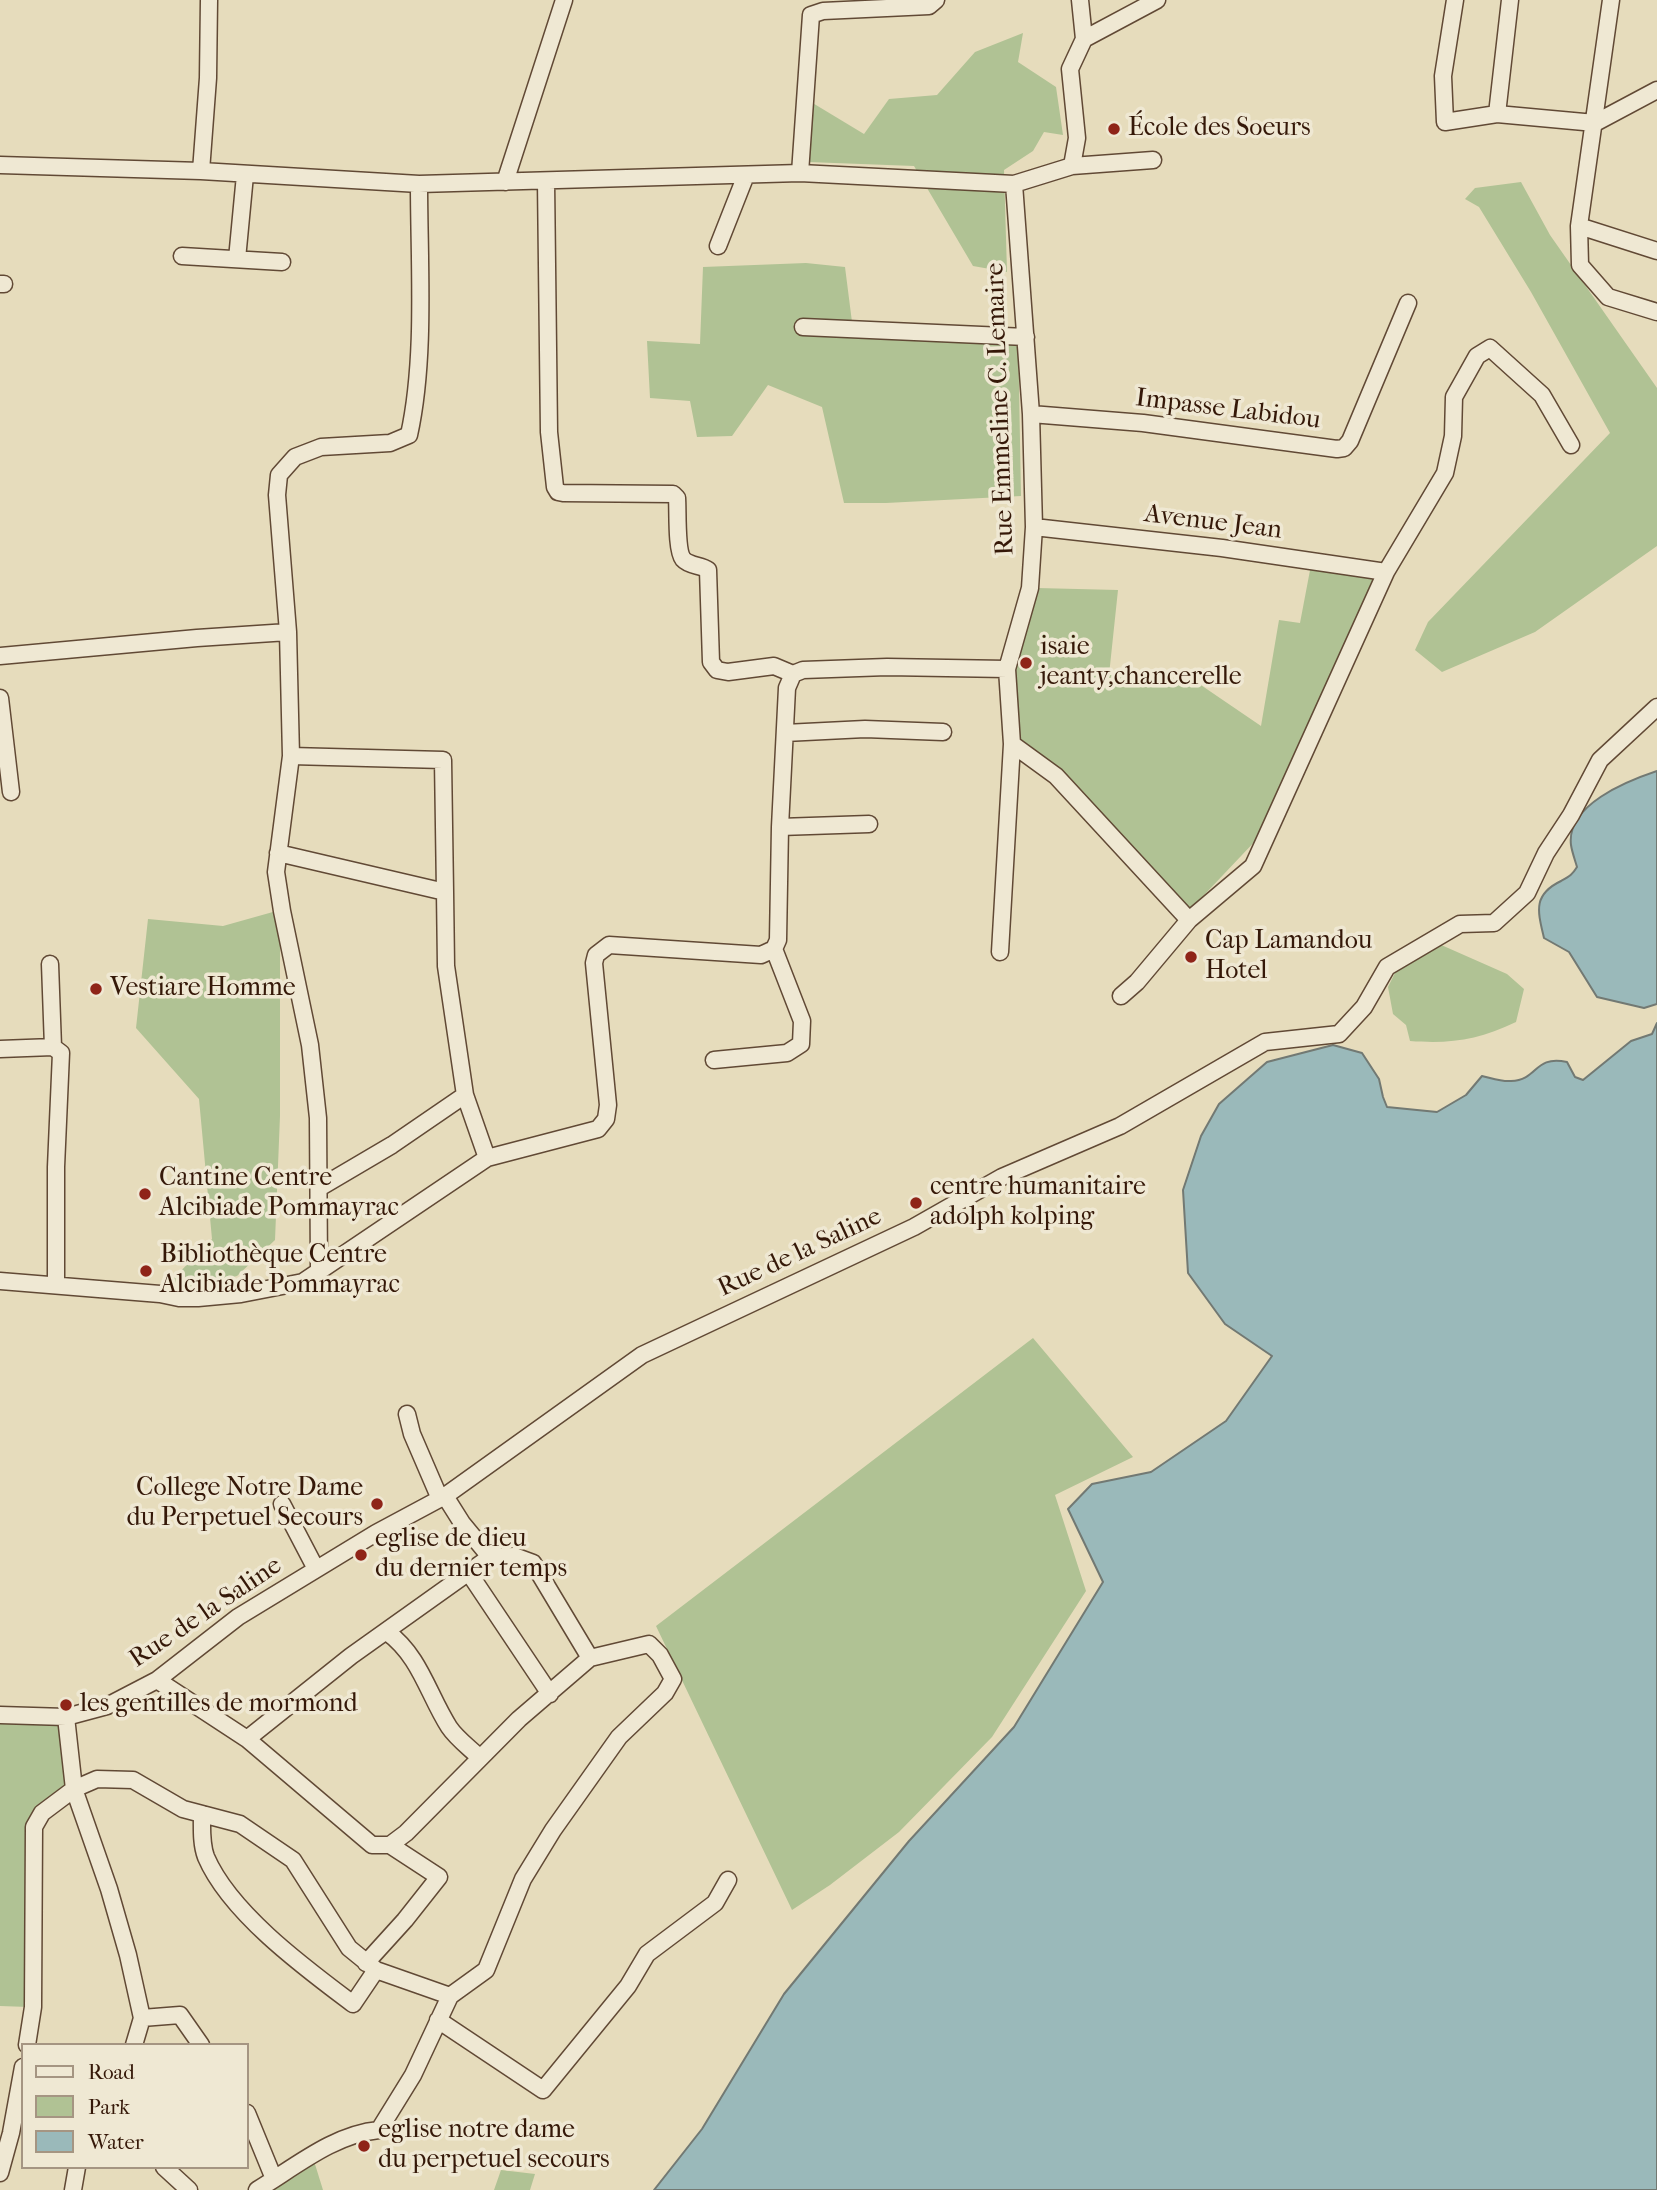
<!DOCTYPE html>
<html>
<head>
<meta charset="utf-8">
<style>
  body { margin:0 }
  #map { position:relative; width:1657px; height:2190px; overflow:hidden; background:#e6dcbc; font-family:"IM FELL French Canon",serif }
  canvas { display:block }
  .legend { position:absolute; left:21px; top:2043px; width:228px; height:126px; box-sizing:border-box; background:#efe8d3; border:2px solid #a59582; margin:0; padding:9px 12px; list-style:none; font-size:21px; color:#351808 }
  .legend li { display:flex; align-items:center; gap:14px; height:35px }
  .legend b { width:35px; border:2px solid #a59582 }
</style>
</head>
<body>
<div id="map">
<canvas width="1657" height="2190"></canvas>
<ul class="legend">
<li><b style="height:9px;background:#efe8d3"></b>Road</li>
<li><b style="height:19px;background:#b0c294"></b>Park</li>
<li><b style="height:19px;background:#9ab9ba"></b>Water</li>
</ul>
</div>
<script>
const g = document.querySelector('canvas').getContext('2d');
g.lineJoin = 'round';
function fillPath(path, color) { g.fillStyle = color; g.fill(path, 'evenodd'); }
function trace(path, color, width, dash) { g.strokeStyle = color; g.lineWidth = width; g.lineCap = dash ? 'butt' : 'round'; g.setLineDash(dash || []); g.stroke(path); }
function write(font, color, halo, rows, align = 'center') {
  g.font = font + ' "IM FELL French Canon",serif'; g.lineWidth = 7; g.setLineDash([]); g.textBaseline = 'middle'; g.strokeStyle = halo; g.fillStyle = color; for (const [text, x, y, turn = 0] of rows) {
    g.save(); g.translate(x, y); g.rotate((+turn || 0) * Math.PI / 180); g.textAlign = isNaN(turn) ? turn : align; if (halo) g.strokeText(text, 0, 0); g.fillText(text, 0, 0); g.restore();
  }
}
fillPath(new Path2D(`
  M1023,33L1018,62L1056,87L1063,135L1044,132L1033,151L1004,170L1007,272L973,266L914,166L808,162L811,102L864,134L889,99L937,95L975,52Z
  M1521,182L1550,235L1657,388V546L1535,632L1442,672L1415,650L1428,622L1610,433L1531,292L1479,207L1465,199L1475,188Z
  M806,263L845,267L852,322L1018,331L1021,496L886,503H844L822,407L768,385L732,436L697,437L690,401L650,398L647,341L700,344L703,267Z
  M1311,565L1381,576L1259,837L1188,912L1016,741L1012,659L1037,588L1118,590L1109,675L1192,679L1261,726L1279,620L1300,623Z
  M280,910V1116L275,1240L237,1276L176,1291L170,1282L212,1239L199,1099L136,1028L148,919L223,926Z
  M1439,944L1507,974L1524,989L1516,1022C1478,1040 1451,1044 1410,1041L1406,1025L1393,1014L1388,987L1400,963Z
  M1033,1338L1133,1457L1055,1495L1086,1591L992,1737L899,1832L830,1885L792,1910L656,1626Z
  M0,1721L62,1726L67,1786L28,1819L29,2007L0,2006Z
  M314,2161L323,2190H266Z
  M501,2170L535,2174L530,2190H494Z`), '#b0c294');
const water = new Path2D(`
  M1657,771V1004L1644,1008L1597,997L1569,952L1544,938C1538,912 1532,895 1561,881C1570,876 1572,875 1577,867C1575,860 1572,852 1571,845C1566,805 1627,781 1657,771Z
  M1657,1023V2190H654L702,2129L784,1994L909,1841L1014,1727L1103,1582L1068,1509L1092,1484L1151,1472L1226,1421L1272,1356L1225,1324L1188,1273L1183,1190L1201,1136L1219,1104L1267,1062L1333,1045L1362,1053L1379,1079L1383,1097L1387,1107L1437,1112L1466,1095L1482,1076C1491,1078 1502,1082 1511,1081C1539,1080 1533,1055 1567,1062L1575,1077L1583,1080L1631,1041L1652,1034Z`);
fillPath(water, '#9ab9ba');
trace(water, '#727973', 2);
const minor = new Path2D(`
  M1080,0L1084,39
  M1455,0L1443,76L1445,122L1497,114L1595,123L1657,90
  M1611,0L1579,226L1657,251
  M1497,114L1510,0
  M0,165L201,171L419,184L800,173L1014,184L1072,166L1153,160
  M1072,166L1077,138L1070,69L1084,39L1157,0
  M201,171L208,78L209,0
  M800,173L811,15L823,11L929,6L936,0
  M546,181L549,432L555,487L558,492L563,493L673,494L677,498C678,510 676,550 683,559C689,566 701,565 708,570L711,662L717,670L728,672L774,666L793,674
  M505,182L564,0
  M1579,226L1580,265L1608,297L1657,312
  M718,246L746,175
  M182,256L282,262
  M237,259L245,175
  M0,284H4
  M803,327L1026,337
  M1031,414L1143,423L1337,449L1344,448L1350,441L1408,303
  M1034,527L1222,548L1386,572
  M0,656L197,638L288,632
  M1007,669L1012,744L1056,776L1189,920
  M0,698L11,792
  M785,733L865,729L943,732
  M291,756L443,760L445,892
  M780,827L869,824
  M278,853L445,892L446,966L465,1095L392,1145L319,1188
  M1000,952L1012,744
  M50,964L53,1047
  M1121,996L1137,982L1189,920L1253,866L1386,572L1445,473L1453,436L1454,397L1477,356L1490,348L1542,395L1571,445
  M0,1049L53,1047L61,1053L56,1167V1285
  M714,1060L787,1053L801,1044L802,1021L774,949
  M465,1095L487,1158
  M319,1270L318,1118L310,1045L282,911L276,872L291,756L288,632L277,495L279,475L295,457L321,447L390,443L409,435C426,358 419,263 419,184
  M0,1281L160,1294L179,1298H198L241,1294L303,1282L487,1158L598,1129L606,1119L608,1105L594,963L596,955L609,945L761,955L774,949L778,940L780,827L787,688L793,674L803,670L887,667L1007,669L1030,588L1034,527L1031,414L1014,184
  M407,1414L412,1434L440,1499
  M445,1496L462,1523L490,1557
  M282,1504L316,1569
  M469,1573L550,1694
  M387,1632C420,1656 428,1694 449,1727C457,1739 470,1748 480,1758
  M0,1715L66,1717L107,1706L157,1680L238,1617L376,1533L445,1496L642,1355L914,1227L1002,1177L1120,1126L1265,1042L1339,1034L1364,1007L1387,967L1460,924L1494,923L1527,893L1546,853L1571,815L1600,760L1657,707
  M247,1739L351,1656L490,1557L514,1556L533,1563L590,1658
  M202,1814C202,1828 201,1844 206,1857C230,1913 305,1968 353,2004L376,1970
  M366,1963L405,1920L439,1877L390,1845
  M142,2018L180,2015L201,2045
  M438,2020L543,2090L628,1986L647,1954L715,1903L728,1880
  M27,2045L33,2007L34,1827L42,1813L74,1789L66,1717
  M134,2045L142,2018L128,1955L109,1889L74,1789L97,1779L133,1780L183,1809L240,1824L293,1860L349,1948L376,1970L450,1996L486,1970L523,1879L553,1830L619,1737L665,1693L673,1679L660,1655L649,1644L590,1658L519,1719L406,1833L390,1845H372L247,1739L157,1680
  M247,2113L274,2179
  M164,2167L189,2190
  M0,2173L11,2133L23,2067
  M73,2190L77,2167
  M257,2190C295,2167 334,2134 379,2130L413,2075L450,1996`);
trace(minor, '#614935', 19);
trace(minor, '#efe8d3', 16);
for (const [x, y, r, color] of [
  [1114,129,7,"#8f2418"],
  [1026,663,7,"#8f2418"],
  [1191,957,7,"#8f2418"],
  [96,989,7,"#8f2418"],
  [145,1194,7,"#8f2418"],
  [916,1203,7,"#8f2418"],
  [146,1271,7,"#8f2418"],
  [377,1504,7,"#8f2418"],
  [361,1555,7,"#8f2418"],
  [66,1705,7,"#8f2418"],
  [364,2146,7,"#8f2418"]
]) { const dot = new Path2D(); dot.arc(x, y, r, 0, 2 * Math.PI); g.fillStyle = color; g.fill(dot); trace(dot, '#efe8d3', 2.5); }
write('26px', '#351808', '#efe8d3', [
  ["École des Soeurs",1128,129],
  ["isaie",1040,648],
  ["jeanty,chancerelle",1040,678],
  ["Cap Lamandou",1205,942],
  ["Hotel",1205,972],
  ["Vestiare Homme",110,989],
  ["Cantine Centre",159,1179],
  ["Alcibiade Pommayrac",159,1209],
  ["centre humanitaire",930,1188],
  ["adolph kolping",930,1218],
  ["Bibliothèque Centre",160,1256],
  ["Alcibiade Pommayrac",160,1286],
  ["College Notre Dame",363,1489,"right"],
  ["du Perpetuel Secours",363,1519,"right"],
  ["eglise de dieu",375,1540],
  ["du dernier temps",375,1570],
  ["les gentilles de mormond",80,1705],
  ["eglise notre dame",378,2131],
  ["du perpetuel secours",378,2161]
], 'left');
write('26px', '#351808', '#efe8d3', [
  ["Rue Emmeline C. Lemaire",1001,409,-92],
  ["Impasse Labidou",1228,410,7],
  ["Avenue Jean",1213,523,7],
  ["Rue de la Saline",800,1253,-25],
  ["Rue de la Saline",206,1613,-34]
]);
</script>
</body>
</html>
